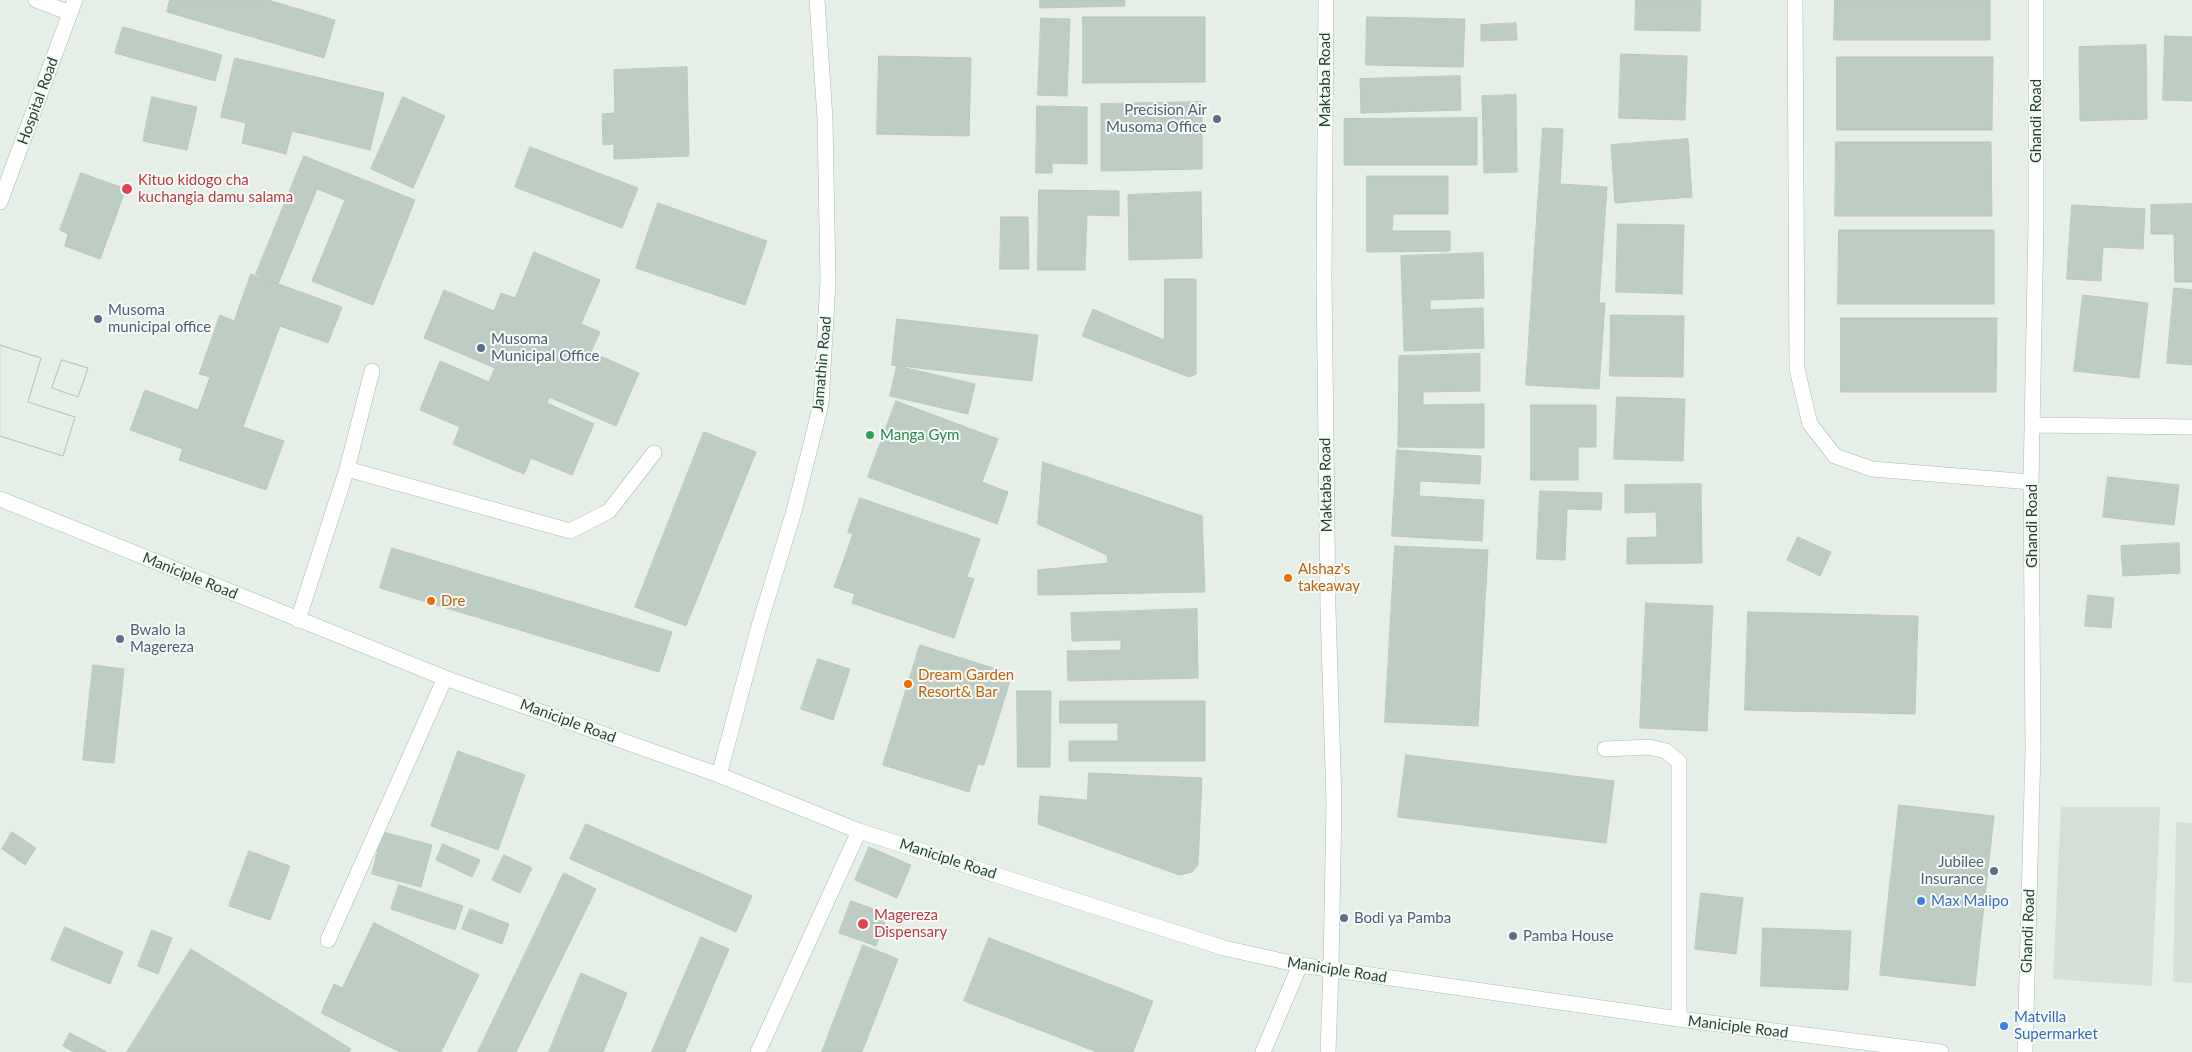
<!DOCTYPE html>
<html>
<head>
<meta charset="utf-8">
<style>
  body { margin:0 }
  canvas { display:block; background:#e5efe8 }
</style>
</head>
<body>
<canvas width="2192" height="1052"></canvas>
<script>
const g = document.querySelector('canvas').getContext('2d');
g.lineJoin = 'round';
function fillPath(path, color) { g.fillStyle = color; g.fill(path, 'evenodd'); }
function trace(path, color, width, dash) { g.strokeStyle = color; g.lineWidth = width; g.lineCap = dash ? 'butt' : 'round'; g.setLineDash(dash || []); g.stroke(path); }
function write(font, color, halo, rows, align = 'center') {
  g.font = font + ' Lato,sans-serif'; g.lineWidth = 4; g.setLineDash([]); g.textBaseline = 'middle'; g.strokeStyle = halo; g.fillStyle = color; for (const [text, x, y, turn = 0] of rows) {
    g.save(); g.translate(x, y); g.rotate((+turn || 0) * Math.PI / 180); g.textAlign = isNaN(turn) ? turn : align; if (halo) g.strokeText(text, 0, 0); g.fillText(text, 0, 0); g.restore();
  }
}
fillPath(new Path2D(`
  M2061,807H2160L2152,986L2053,979Z
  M2176,822L2192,823V983L2173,982Z`), '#d3dfd7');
const building = new Path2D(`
  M170,0H268L335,20L324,58L167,12Z
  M1040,0H1125V6L1040,8Z
  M1636,0H1701L1700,31L1635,30Z
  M1835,0H1990V40H1834Z
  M1083,17H1205V82L1083,83Z
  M1367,17L1465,19L1463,67L1366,65Z
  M1041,18L1070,19L1067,96L1038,95Z
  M1516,23L1517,40L1481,41V25Z
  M123,27L222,55L215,81L115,53Z
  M2165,36L2192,37V101L2163,100Z
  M2146,45L2147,119L2080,121L2079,47Z
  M1621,54L1687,56L1685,120L1619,118Z
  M879,56L971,58L969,136L877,134Z
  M1837,57H1993L1992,130H1837Z
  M235,58L384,93L370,150L292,131L286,154L242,143L246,123L221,117Z
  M687,67L689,156L614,159V144L603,145L602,114L615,113L614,70Z
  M1460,76L1461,110L1361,113L1360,79Z
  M1516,95L1517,172L1484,173L1482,96Z
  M152,97L197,107L187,150L143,141Z
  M403,97L445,116L413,188L371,169Z
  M1202,102V169L1101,171V104Z
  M1037,106L1087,107V164L1052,163V173H1036Z
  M1477,118V165H1344V119Z
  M1543,128L1563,129L1560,184L1607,187L1599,303H1605L1599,389L1526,385Z
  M1688,139L1692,197L1615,203L1611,145Z
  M1836,142H1991L1992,216H1835Z
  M530,147L638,188L622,228L515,187Z
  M304,156L415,200L373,305L312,281L345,200L317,189L278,284L256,274Z
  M81,173L126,189L100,259L65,246L68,234L60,230Z
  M1367,176H1448V214H1393L1392,231H1450V251L1367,252Z
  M1039,190L1119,191V216L1087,215L1085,270H1038Z
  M1201,192L1202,258L1129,260L1128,195Z
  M658,203L767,241L745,305L636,268Z
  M2192,204V282H2175L2174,234H2151V205Z
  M2072,205L2145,209L2143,249L2103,247L2101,281L2067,279Z
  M1001,217H1028L1029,269H1000Z
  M1618,224L1684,225L1682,294L1616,292Z
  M1839,230H1994V304H1838Z
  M534,252L600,280L581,324L600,332L591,352L639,373L616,426L549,397L547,403L594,424L572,475L531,458L524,474L453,444L460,427L420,410L440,361L489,382L495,368L424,338L444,290L494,311L501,293L515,298Z
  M1483,253L1484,298L1430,300V310L1483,308L1484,348L1404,351L1401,256Z
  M251,274L342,307L328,343L280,326L243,427L284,441L266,490L179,460L183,449L130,430L145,390L198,410L210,377L199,374L220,315L234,321Z
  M1165,279H1196V374L1189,377L1082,336L1093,309L1164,340Z
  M2174,288L2192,290V365L2167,363Z
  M2083,295L2148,303L2139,378L2074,371Z
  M1611,315L1684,316L1683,377L1610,376Z
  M1841,318H1997L1996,392H1841Z
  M897,319L1038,335L1032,381L892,365Z
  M0,345L41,358L28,402L75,417L63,456L0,436Z
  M0,345L41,358L28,402L75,417L63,456L0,436Z
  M1480,354V391L1423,392V405L1484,404V448L1398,447L1399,356Z
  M62,360L88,368L78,397L52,388Z
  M62,360L88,368L78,397L52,388Z
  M897,366L975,384L968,414L890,396Z
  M1617,397L1685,399L1683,461L1614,459Z
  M896,401L998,439L982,482L1008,492L997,524L868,477Z
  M1531,405H1596V447H1578V480H1531Z
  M704,432L756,452L686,626L635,607Z
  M1397,450L1481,456L1480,484L1420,481L1419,496L1484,500L1482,541L1392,536Z
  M1043,462L1202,516L1205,592L1038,595V570L1108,563L1107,555L1038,524Z
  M2108,477L2179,485L2174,525L2103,517Z
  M1701,484L1702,563L1627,564V538L1657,537L1656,512L1625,513V485Z
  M1540,491L1602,493L1601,510L1567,509L1565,560L1537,559Z
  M860,498L980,539L967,577L974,579L954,638L852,603L855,594L834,587L853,534L848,532Z
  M1798,537L1831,552L1820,576L1787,560Z
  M2179,543L2180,573L2123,576L2121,546Z
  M1395,546L1488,550L1478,726L1385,722Z
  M392,548L672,632L659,672L380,588Z
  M2088,595L2114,598L2111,628L2085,626Z
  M1646,603L1713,606L1707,731L1640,728Z
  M1197,609L1198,678L1068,681L1067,651L1121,650V640L1072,641L1071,613Z
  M1748,612L1918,616L1915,714L1745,710Z
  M920,645L1012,674L984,765L978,764L969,792L883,765Z
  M818,659L850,669L833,720L801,709Z
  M93,665L124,669L114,763L83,760Z
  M1017,691H1051L1050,767H1018Z
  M1060,701H1205V761H1069V741H1118V723H1060Z
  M458,751L525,775L498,850L431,826Z
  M1406,755L1614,781L1606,843L1398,817Z
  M1089,773L1202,778L1198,865L1192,872L1179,875L1038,824L1040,796L1087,800Z
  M1899,805L1994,816L1975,986L1880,975Z
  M586,824L752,896L736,932L570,859Z
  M12,832L36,848L25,865L2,849Z
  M383,832L432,845L421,887L372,874Z
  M443,844L480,860L472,877L436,860Z
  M869,847L911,865L897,898L855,880Z
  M249,851L290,866L270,920L229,906Z
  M504,855L532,868L520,893L492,880Z
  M564,873L596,889L516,1052H478Z
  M399,885L463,906L455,930L391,909Z
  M1701,893L1743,898L1736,954L1695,949Z
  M851,901L888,914L876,946L839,933Z
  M470,909L509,924L502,944L462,929Z
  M374,923L479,975L441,1052H400L321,1013L334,984L342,988Z
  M65,927L123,952L110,984L51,960Z
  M1763,928L1851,931L1848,990L1761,986Z
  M152,930L172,938L158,974L138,966Z
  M701,937L729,949L685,1052H652Z
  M989,938L1153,1001L1133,1052H1097L964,1001Z
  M863,945L898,959L862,1052H822Z
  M191,949L351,1049L349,1052H127Z
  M581,973L627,993L603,1052H549Z
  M70,1033L107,1052H74L63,1046Z`);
fillPath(building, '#bdcdc3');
trace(building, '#b6cabd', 1);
const lane = new Path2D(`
  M347,469L570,531L609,511L654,453
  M298,620L347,469L372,371
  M1605,749L1649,747L1666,751L1679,762V1019
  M758,1052L859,831
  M1263,1052L1300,965`);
const street = new Path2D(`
  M36,0L70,13
  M1326,0L1324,277L1328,609L1334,802L1331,969
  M1795,0L1797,369L1810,424L1835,456L1872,469L2031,482
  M0,202L75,0
  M2033,425L2192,427
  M719,775L759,626L794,511L821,404L828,282L825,118L817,0
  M328,940L445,678
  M2025,1052L2033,750L2031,482L2036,222V0`);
const secondary = new Path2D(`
  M0,499L445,678L719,775L859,831L1224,948L1300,965L1679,1019L1941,1052
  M1328,1052L1331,969`);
trace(lane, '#a7b8ae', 16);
trace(street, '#a7b8ae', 16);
trace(secondary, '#a5bfb0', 16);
trace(lane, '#fff', 15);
trace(street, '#fff', 15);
trace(secondary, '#fff', 15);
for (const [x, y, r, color] of [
  [1217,119,5,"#5c6f8a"],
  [127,189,6,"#e0444e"],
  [98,319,5,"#5c6f8a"],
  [481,348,5,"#5c6f8a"],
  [870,435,5,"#2e9e5b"],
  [1288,578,5,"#e8710a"],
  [431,601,5,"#e8710a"],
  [120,639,5,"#5c6f8a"],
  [908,684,5,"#e8710a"],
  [1994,871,5,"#5c6f8a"],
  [1921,901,5,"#3f7fe0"],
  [1344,918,5,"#5c6f8a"],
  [863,924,6,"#e0444e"],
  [1513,936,5,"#5c6f8a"],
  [2004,1026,5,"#3f7fe0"]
]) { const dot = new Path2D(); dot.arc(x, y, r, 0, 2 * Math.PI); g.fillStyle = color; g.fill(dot); trace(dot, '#f6fbf7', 2); }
write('15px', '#224332', '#f6fbf7', [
  ["Maktaba Road",1325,80,-90],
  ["Hospital Road",38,101,-70],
  ["Ghandi Road",2036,121,-90],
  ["Jamathin Road",822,364,-85],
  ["Maktaba Road",1326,485,-91],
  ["Ghandi Road",2032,526,-90],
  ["Maniciple Road",190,576,22],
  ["Maniciple Road",568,721,20],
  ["Maniciple Road",948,859,18],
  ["Ghandi Road",2028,931,-88],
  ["Maniciple Road",1337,970,9],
  ["Maniciple Road",1738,1027,7]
]);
write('15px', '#4e5e75', '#f6fbf7', [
  ["Precision Air",1207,110,"right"],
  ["Musoma Office",1207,127,"right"],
  ["Musoma",108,310],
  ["municipal office",108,327],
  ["Musoma",491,339],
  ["Municipal Office",491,356],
  ["Bwalo la",130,630],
  ["Magereza",130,647],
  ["Jubilee",1984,862,"right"],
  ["Insurance",1984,879,"right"],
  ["Bodi ya Pamba",1354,918],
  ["Pamba House",1523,936]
], 'left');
write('15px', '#be3a42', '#f6fbf7', [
  ["Kituo kidogo cha",138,180],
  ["kuchangia damu salama",138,197],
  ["Magereza",874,915],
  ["Dispensary",874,932]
], 'left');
write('15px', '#27864d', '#f6fbf7', [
  ["Manga Gym",880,435]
], 'left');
write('15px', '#c56008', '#f6fbf7', [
  ["Alshaz's",1298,569],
  ["takeaway",1298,586],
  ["Dre",441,601],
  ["Dream Garden",918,675],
  ["Resort& Bar",918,692]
], 'left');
write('15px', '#366cbe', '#f6fbf7', [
  ["Max Malipo",1931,901],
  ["Matvilla",2014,1017],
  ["Supermarket",2014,1034]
], 'left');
</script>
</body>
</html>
